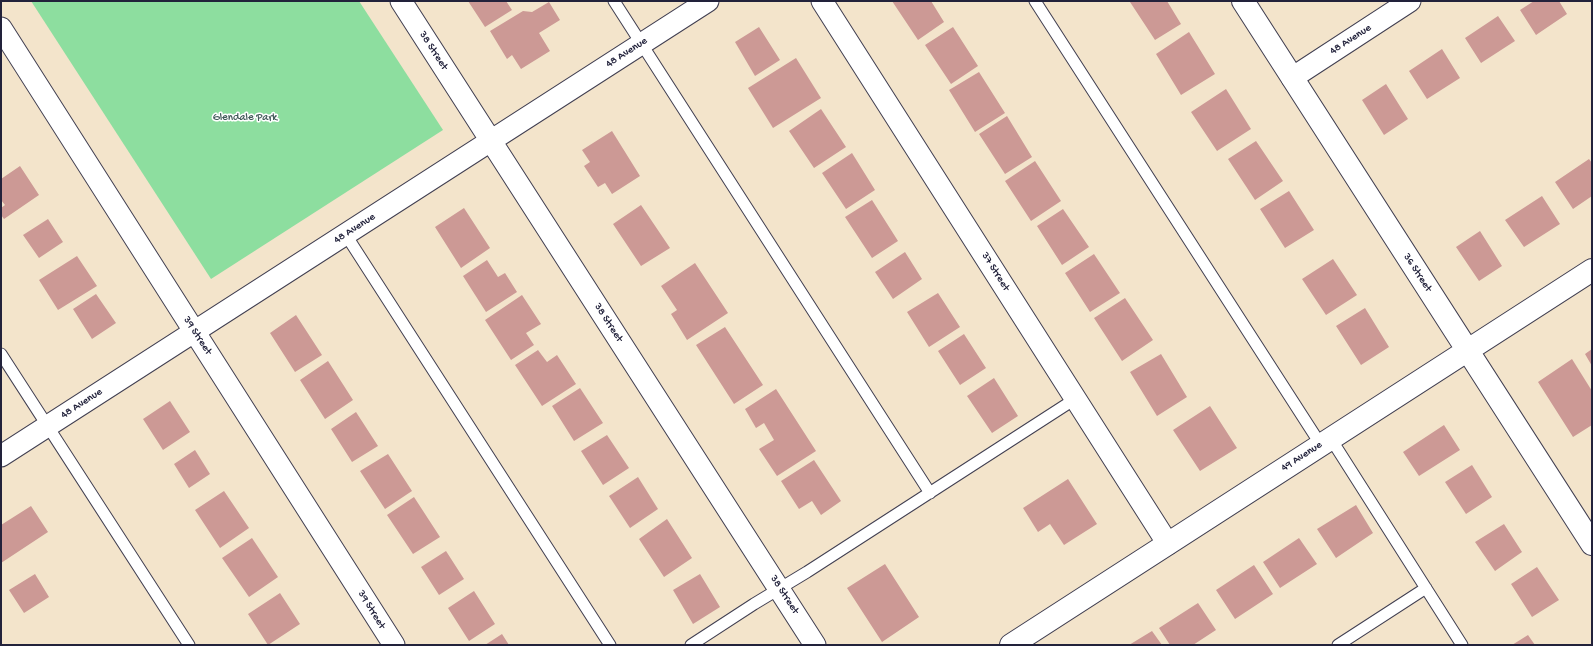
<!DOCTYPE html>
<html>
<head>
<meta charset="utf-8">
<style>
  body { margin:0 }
  #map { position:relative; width:1593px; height:646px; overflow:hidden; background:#f3e4cb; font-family:"Gochi Hand",sans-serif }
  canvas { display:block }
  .frame { position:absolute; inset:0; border:2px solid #22223b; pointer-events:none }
</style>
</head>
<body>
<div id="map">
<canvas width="1593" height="646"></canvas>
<div class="frame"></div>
</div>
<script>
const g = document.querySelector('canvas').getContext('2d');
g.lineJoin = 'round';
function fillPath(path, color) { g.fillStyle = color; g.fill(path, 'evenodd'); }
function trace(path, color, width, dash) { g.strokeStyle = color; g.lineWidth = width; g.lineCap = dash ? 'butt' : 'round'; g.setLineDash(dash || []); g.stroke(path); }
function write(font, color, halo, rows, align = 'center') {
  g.font = font + ' "Gochi Hand",sans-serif'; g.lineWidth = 3; g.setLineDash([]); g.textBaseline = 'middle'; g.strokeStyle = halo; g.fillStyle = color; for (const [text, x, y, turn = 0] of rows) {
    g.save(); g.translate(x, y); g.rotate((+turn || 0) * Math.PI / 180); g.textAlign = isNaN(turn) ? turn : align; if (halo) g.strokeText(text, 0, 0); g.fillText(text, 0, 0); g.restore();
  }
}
fillPath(new Path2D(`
  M31,1H359L443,130L211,279Z`), '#8dde9f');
fillPath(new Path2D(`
  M468,1H506L512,10L485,27Z
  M892,1H931L944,22L918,40Z
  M1131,1H1167L1181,24L1155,40L1130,2Z
  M1534,1H1559L1567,14L1536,35L1520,10Z
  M549,2L560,20L539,33L550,51L521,69L512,55L507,59L490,31L523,11L532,12Z
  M1498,16L1515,41L1481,63L1465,38Z
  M759,27L780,60L755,76L735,42Z
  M953,27L978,66L951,84L925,45Z
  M1189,32L1215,74L1181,95L1156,54Z
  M1442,49L1460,78L1427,99L1409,71Z
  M796,58L821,98L773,128L748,88Z
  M979,72L1005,113L975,132L949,90Z
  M1386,84L1408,119L1384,135L1362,100Z
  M1226,89L1251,129L1217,151L1191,112Z
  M821,109L846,147L814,168L789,131Z
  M1007,116L1032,157L1005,174L979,134Z
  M612,131L640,176L612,194L605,183L598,187L584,166L590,162L582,150Z
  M1256,141L1283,181L1255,200L1228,159Z
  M852,153L875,190L846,209L822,173Z
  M1589,159L1592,163V196L1573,209L1555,182Z
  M1035,161L1061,201L1031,221L1005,181Z
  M20,166L39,195L4,219L1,215V208L5,205L1,200V179Z
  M1289,191L1314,230L1285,248L1260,209Z
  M1542,196L1560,224L1524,247L1505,220Z
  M872,200L898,241L872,258L845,217Z
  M641,205L670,248L641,266L613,224Z
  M464,208L490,248L461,268L435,227Z
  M1063,209L1089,247L1062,265L1037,226Z
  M48,219L63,242L39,258L23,235Z
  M1480,231L1502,266L1479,281L1456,247Z
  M905,252L922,279L893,299L875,272Z
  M1094,254L1120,293L1090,312L1065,273Z
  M77,256L97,286L58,310L39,280Z
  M1333,259L1357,295L1326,315L1302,279Z
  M487,260L498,277L505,273L517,292L486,312L463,276Z
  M695,263L728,313L687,340L671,314L677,310L661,286Z
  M938,293L960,327L929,347L907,312Z
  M96,294L116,323L92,339L73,309Z
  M522,295L541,324L526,333L534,345L511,360L485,320Z
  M1125,298L1153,340L1122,361L1094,318Z
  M1365,308L1389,347L1361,365L1336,326Z
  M296,315L322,355L295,372L270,333Z
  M725,327L763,385L734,404L696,345Z
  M964,334L986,368L960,385L938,351Z
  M1592,349V366L1585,354Z
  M538,350L547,362L557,355L576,384L542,406L515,365Z
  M1161,354L1187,397L1157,416L1130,372Z
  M1572,359L1592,391V425L1573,437L1538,382Z
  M328,361L353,400L325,419L300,380Z
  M994,378L1018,416L992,433L967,396Z
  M580,388L603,423L574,441L552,406Z
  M776,389L816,451L777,476L759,449L774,440L764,423L756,428L745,409Z
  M170,401L190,432L163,450L143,419Z
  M1210,406L1237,448L1200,471L1173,430Z
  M356,412L378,446L352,462L331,429Z
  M1444,425L1460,450L1419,476L1403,452Z
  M607,435L629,468L603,485L581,451Z
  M195,450L210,474L189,488L174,464Z
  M388,454L412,491L385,509L360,471Z
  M814,460L841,501L821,515L812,501L799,509L781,481Z
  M1472,465L1492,497L1466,514L1445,482Z
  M638,477L658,509L630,528L609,496Z
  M1068,479L1097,524L1064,545L1050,524L1038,532L1023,508Z
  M224,491L249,528L220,548L195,510Z
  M414,497L440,537L413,554L387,515Z
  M1356,505L1373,533L1336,558L1317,529Z
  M31,506L48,532L1,563V525Z
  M667,519L692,558L664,577L639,539Z
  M1504,524L1522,552L1495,571L1475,542Z
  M252,538L278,577L249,597L222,558Z
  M1299,538L1317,564L1280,588L1263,562Z
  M446,551L464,579L439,595L421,567Z
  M885,564L919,617L882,642L847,588Z
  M1254,565L1273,594L1235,619L1216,590Z
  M1537,567L1559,600L1532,617L1511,584Z
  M35,574L49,597L24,613L9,590Z
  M700,574L720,607L693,624L673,590Z
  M474,591L495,624L469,641L448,608Z
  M280,593L300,624L268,645L248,614Z
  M1198,603L1216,630L1193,645H1170L1159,628Z
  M1152,631L1162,645H1129Z
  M502,634L509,645H485Z
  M1528,635L1535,645H1512Z`), '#cc9995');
const lane = new Path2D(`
  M614,1L930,493
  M1035,1L1321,445
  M346,235L610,645
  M1,354L189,645
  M1331,439L1462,645
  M691,645L754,604L807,572L1075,399
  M1338,645L1426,588`);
const street = new Path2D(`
  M401,1L815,645
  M822,1L1168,544
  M1,28L394,645
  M1292,78L1410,1
  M1,456L708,1`);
const secondary = new Path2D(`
  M1243,1L1592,544
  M1011,645L1592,270`);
trace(lane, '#413f51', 13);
trace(street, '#413f51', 23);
trace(secondary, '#413f51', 24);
trace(lane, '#fff', 11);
trace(street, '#fff', 21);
trace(secondary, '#fff', 22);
write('11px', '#22223b', '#fff', [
  ["48 Avenue",1351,40,-33],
  ["38 Street",433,51,57],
  ["48 Avenue",627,53,-33],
  ["48 Avenue",355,229,-33],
  ["37 Street",995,272,58],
  ["36 Street",1417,273,57],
  ["38 Street",608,323,57],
  ["39 Street",197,336,57],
  ["48 Avenue",82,404,-33],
  ["49 Avenue",1302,457,-33],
  ["38 Street",784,595,57],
  ["39 Street",371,610,58]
]);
write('11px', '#425a59', '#fff', [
  ["Glendale Park",245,118]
]);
</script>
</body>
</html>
